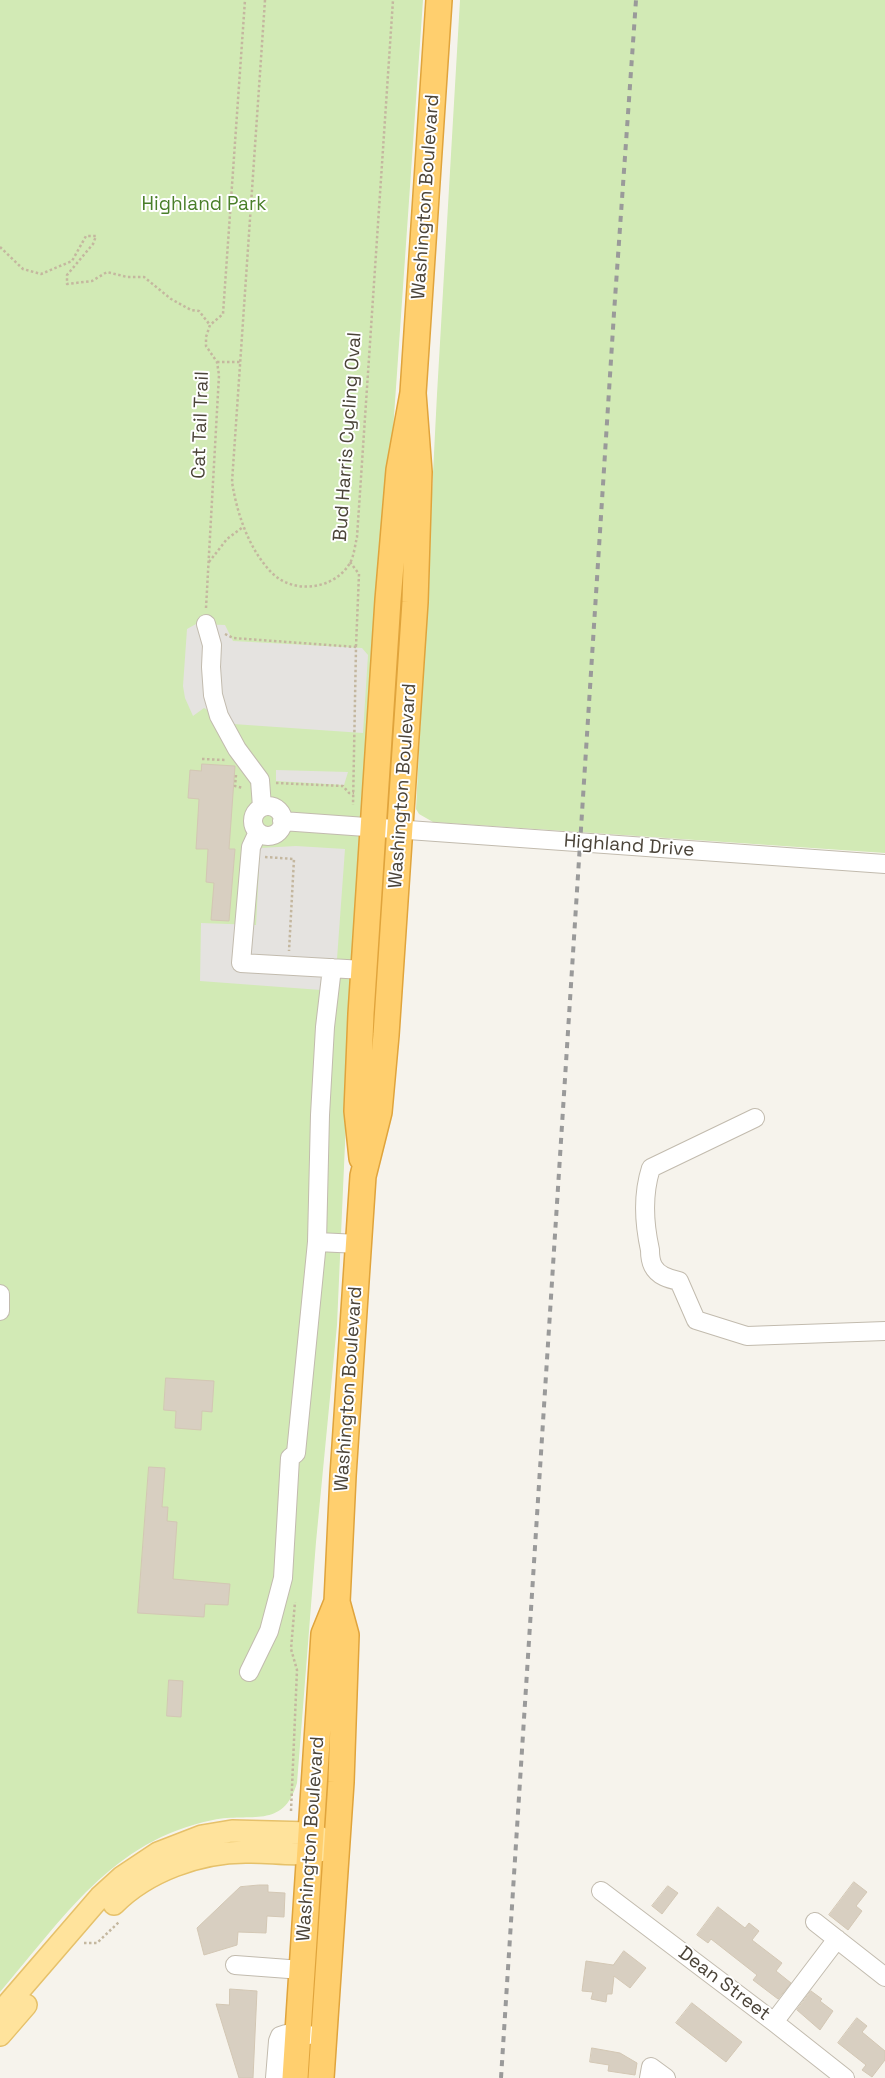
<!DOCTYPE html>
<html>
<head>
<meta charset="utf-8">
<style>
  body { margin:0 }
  canvas { display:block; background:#f6f3ec }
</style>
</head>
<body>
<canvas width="885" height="2078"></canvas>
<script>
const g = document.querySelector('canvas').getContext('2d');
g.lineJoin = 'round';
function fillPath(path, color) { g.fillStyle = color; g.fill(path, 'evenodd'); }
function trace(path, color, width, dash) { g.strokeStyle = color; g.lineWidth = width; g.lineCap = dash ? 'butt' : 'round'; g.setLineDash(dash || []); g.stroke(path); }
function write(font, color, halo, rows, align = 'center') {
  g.font = font + ' "Space Grotesk",sans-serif'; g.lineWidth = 4; g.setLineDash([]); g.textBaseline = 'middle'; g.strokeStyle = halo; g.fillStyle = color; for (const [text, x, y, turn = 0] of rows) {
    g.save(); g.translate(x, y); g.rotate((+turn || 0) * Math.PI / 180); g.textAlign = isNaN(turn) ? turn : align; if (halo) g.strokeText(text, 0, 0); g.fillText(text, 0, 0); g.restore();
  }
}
fillPath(new Path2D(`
  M0,0H423L348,1076L337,1325L316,1542L297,1783C283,1830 251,1812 213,1820C112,1840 63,1919 0,1992Z
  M460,0H885V853L433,822L419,814L416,809L437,394Z`), '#d2eab5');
fillPath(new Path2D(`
  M196,624L225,625L233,641L362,648L368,655L363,733L233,724L204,708L193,716L185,698L183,686L187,629Z
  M276,770L348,772L344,785L276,781Z
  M296,846L345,849L337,959H323L321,990L200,981L201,923L256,925L260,848Z`), '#e5e3e0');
const building = new Path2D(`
  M202,764L235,766L229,849H235L229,921L211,920L214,883L206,882L208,849H196L199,799L188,798L190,770L201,771Z
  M166,1378L214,1381L212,1412L202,1411L201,1430L175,1428L176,1411L164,1410Z
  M149,1467L165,1468L162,1507H168L167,1521L177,1522L173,1579L230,1584L228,1605L205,1604L204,1617L138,1613Z
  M169,1680L183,1681L181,1717L167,1716Z
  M854,1882L867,1892L856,1906L862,1911L848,1930L829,1915Z
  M259,1885H268V1892L285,1893L284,1917L267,1916L266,1933L238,1932L237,1945L204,1955L197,1928L240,1887Z
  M668,1886L678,1893L662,1914L652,1906Z
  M718,1907L745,1928L749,1923L759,1931L752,1940L782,1963L776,1971L791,1983L778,1999L753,1980L757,1975L711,1939L708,1943L697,1935Z
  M624,1951L646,1968L630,1988L614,1976L612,1994H607L606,2002L591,1999L593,1992L582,1991L586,1961L613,1965Z
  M230,1989L257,1991L253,2078H239L216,2004L229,2005Z
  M811,1991L822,1999L820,2001L833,2011L820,2030L797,2010Z
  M692,2003L742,2042L726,2062L676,2023Z
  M857,2018L867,2026L862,2032L885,2051V2060L872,2077L862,2070L866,2065L838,2043Z
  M592,2048L620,2053L637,2063L635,2075L608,2071L609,2065L590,2062Z`);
fillPath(building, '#d8cfc1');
trace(building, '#d3c7b4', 1);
const minor = new Path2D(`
  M206,624L212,645L211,667L213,695L219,716L237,749L260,780L262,807
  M253 821a15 15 0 1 1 30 0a15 15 0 1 1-30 0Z
  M282,821L885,864
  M258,832L251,847L241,963L364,970
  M755,1118L651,1168C642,1196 644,1223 650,1250C650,1255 651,1262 653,1266C658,1276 669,1279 679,1281L696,1320L747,1336L885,1331
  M317,1242L359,1244
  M0,1294V1311
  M249,1672L269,1631L283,1578L290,1458L296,1453L317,1242L320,1115L325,1027L332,968
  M601,1891L774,2022L845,2078
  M815,1922L885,1977
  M235,1965L302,1970
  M774,2022L837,1939
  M275,2078L278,2041L280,2036L286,2034L309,2035
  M649,2078L651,2067L666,2078`);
const major = new Path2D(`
  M114,1904C147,1871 199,1852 246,1852C274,1851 299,1858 326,1849
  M0,2013L100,1897L122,1877L158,1853L202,1836L232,1831L311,1833L325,1840
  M0,2035L26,2005`);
const highway = new Path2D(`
  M362,1158L357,1111L361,1014L388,600L399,470L413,393L439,0
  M295,2078L324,1634L337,1602
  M321,2078L341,1782L346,1635L337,1602L343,1476L363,1176L379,1112L386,1035L415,602L419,472L413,393`);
trace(minor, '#c2bbae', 20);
trace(major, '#e6c16a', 24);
trace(highway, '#e0a43c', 28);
trace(new Path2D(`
  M265,0L232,482C237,514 249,549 271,572C293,595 334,590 350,563C354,556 355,545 357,537L393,0
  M0,247L23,269L41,274L72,261L86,236H96L93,244L67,275V284L92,281L107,272L127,277H144L171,299L191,310L199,311L210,325
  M217,362H241
  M209,562L227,539L243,527
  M350,562L359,574L356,646
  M206,608L219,375L217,362L206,346V337L210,325L223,314L245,0
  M225,634L233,638L356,647L353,805
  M202,759L225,760
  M236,775L235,786L243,788
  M276,783L343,786L349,793H354
  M265,857L294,859L289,951
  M291,1811L297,1670L291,1649L295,1602
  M84,1943H97L120,1921`), '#c4b79f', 2.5, [2.5, 2.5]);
trace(minor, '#fff', 18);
trace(major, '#ffe39c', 21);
trace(highway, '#ffcf6e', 25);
trace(new Path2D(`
  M501,2078L614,313L636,0`), '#9a9a9a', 4, [6, 6]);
write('19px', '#4b4439', '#fff', [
  ["Washington Boulevard",426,197,-86],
  ["Cat Tail Trail",201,425,-88],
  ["Bud Harris Cycling Oval",348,437,-86],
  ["Washington Boulevard",403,786,-86],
  ["Highland Drive",629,846,4],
  ["Washington Boulevard",349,1389,-86],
  ["Washington Boulevard",311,1839,-86],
  ["Dean Street",724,1984,37]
]);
write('19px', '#4a7f2a', '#fff', [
  ["Highland Park",204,205]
]);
</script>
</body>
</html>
